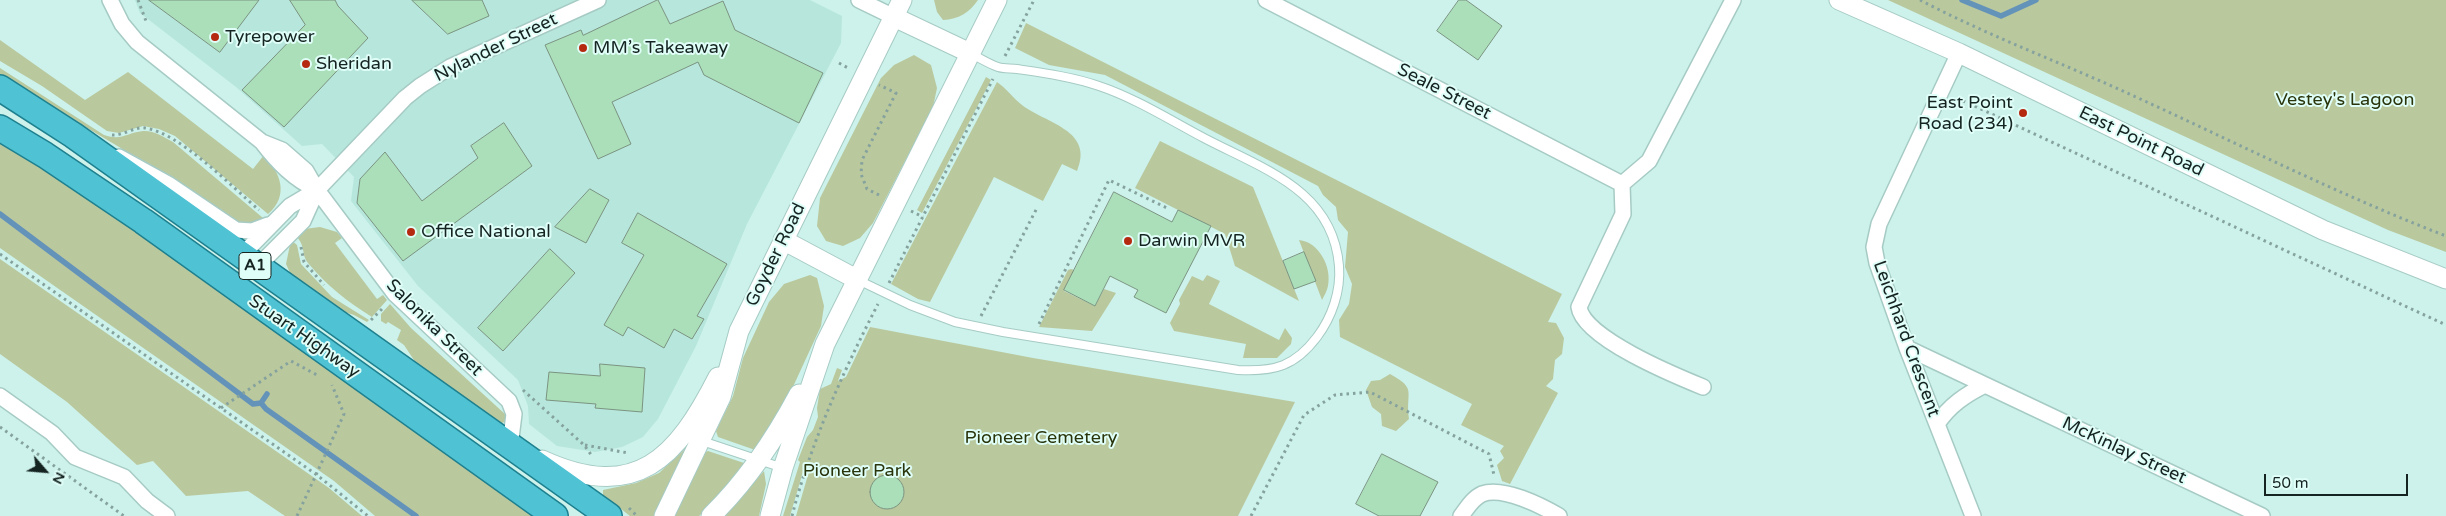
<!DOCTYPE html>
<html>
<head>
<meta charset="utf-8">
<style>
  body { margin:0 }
  #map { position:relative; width:2446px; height:516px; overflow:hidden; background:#ccf2eb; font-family:"Varela Round",sans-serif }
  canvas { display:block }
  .north { position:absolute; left:20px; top:446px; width:50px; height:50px; -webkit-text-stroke:4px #e0fef8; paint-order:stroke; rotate:117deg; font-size:14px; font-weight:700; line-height:20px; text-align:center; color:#152421 }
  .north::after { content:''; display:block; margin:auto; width:18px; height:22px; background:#152421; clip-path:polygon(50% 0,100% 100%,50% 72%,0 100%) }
  .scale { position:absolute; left:2264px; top:474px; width:144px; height:22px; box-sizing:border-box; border:2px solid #152421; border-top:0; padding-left:6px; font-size:15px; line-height:18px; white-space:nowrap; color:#152421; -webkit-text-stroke:4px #e0fef8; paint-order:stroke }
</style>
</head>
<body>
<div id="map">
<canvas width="2446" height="516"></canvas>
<div class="north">N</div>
<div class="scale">50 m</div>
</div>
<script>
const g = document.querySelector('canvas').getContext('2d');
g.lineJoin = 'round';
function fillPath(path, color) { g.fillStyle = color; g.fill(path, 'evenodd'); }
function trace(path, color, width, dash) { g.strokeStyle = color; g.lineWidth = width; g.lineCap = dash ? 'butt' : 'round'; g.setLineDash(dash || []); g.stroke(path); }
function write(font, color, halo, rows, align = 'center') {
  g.font = font + ' "Varela Round",sans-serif'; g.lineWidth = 4; g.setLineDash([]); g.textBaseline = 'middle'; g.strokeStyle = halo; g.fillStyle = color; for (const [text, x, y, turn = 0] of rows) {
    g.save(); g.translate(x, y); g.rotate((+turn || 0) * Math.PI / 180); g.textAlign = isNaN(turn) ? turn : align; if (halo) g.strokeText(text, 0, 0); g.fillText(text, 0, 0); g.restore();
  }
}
fillPath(new Path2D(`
  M135,0H810L842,16L841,43L747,224L696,346L658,419L643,437L622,447L595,452L557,446L529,424L528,406L518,380L418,286L351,201L354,177L322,144L302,146L236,87L140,13Z`), '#b7e6dd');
fillPath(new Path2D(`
  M934,0H978C969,13 959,19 943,20L937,12Z
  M1888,0H2446V252L2388,230Z
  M1026,23L1562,294L1548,322L1556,323L1564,338L1562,354L1555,360L1553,379L1546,386L1558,393L1510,484L1502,481L1497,465L1504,458L1500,451L1504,446L1461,425L1472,404L1340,337L1339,320L1349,304L1352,284L1345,267L1348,232L1338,220L1336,207L1323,195L1318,186L1105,75L1049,65L1015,48Z
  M0,40L85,100L128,72L253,169L264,155C280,172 290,195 268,214L175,136L159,129L143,126L119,133L107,131L42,86L0,61Z
  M914,55L931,65L937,88L933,107L873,223L860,238L843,246L826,241L817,226L820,198L881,78L894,65Z
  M0,68L104,135C122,141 126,133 143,131C153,130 164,137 173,142L263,218L252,226L235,224L161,172L0,76Z
  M986,77L991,80L922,213L917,210Z
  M997,82C1007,89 1013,98 1022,105C1045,123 1095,130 1077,171L1062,164L1043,201L994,177L930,302L918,299L891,284Z
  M0,141L64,181L535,516H375L334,481L0,248Z
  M1160,141L1253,187L1299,301L1235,266L1225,234L1135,188Z
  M320,227L337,232L342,238L335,243L377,299L383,295L387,300L372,317C348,302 327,286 308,263C301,254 306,246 296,236L304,229Z
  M291,240L297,245L301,264L332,297L369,320L367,322L354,315L338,310L291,275L286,264Z
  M1299,240C1319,242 1332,267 1328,286C1327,291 1324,296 1322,300Z
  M0,259L329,488L362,516H285L248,491L186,496L153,461L137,465L67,402L0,354Z
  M1071,269L1075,270L1064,291L1095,306L1104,289L1116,293L1092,331L1039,327L1068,270Z
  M810,275L817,278L824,306L821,326L780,415L758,451L718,437L716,431L733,396L743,358L769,302L784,284Z
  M1207,275L1220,281L1209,304L1279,340L1285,328L1292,338L1291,344L1277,358H1243L1246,344L1174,331L1170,323L1180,304L1179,300L1192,276L1203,281Z
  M390,304L411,328L506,415L508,420L502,423L489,420L418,366L404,345L397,340L401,330L388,322L386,324L381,321V314Z
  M870,327L1033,358L1295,402L1238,516H796L810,468L805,465L790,516H783L800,462L798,460L807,437L813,430L818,417L817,408L820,389L831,384L837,368L842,370L838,381L846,377Z
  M1390,374C1418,389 1405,392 1409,419L1396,431L1382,426L1381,414L1372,407L1366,390L1371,381L1380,380Z
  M686,448L670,488L654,516H630L603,495V490L636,483L659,473Z
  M708,451L744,463V469L712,505L699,516H674L704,453Z
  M764,471L766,484L759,516H723Z`), '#bac89e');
trace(new Path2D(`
  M1962,0L2001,16L2036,0
  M0,214L253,404L261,403
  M267,394L261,403L266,409L416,516`), '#6493b9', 5.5);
const building = new Path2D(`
  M149,0H259L220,52Z
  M290,0H335L338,6L368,38L284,127L242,90L305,25Z
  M412,0H482L489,16L448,34Z
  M658,0L670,24L723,1L735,30L823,73L799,123L704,75L698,62L612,102L631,144L598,159L545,45L581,30L583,35Z
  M1459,0H1466L1502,26L1478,60L1437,31Z
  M504,123L532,166L403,261L357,203L360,179L385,152L422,201L478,158L471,146Z
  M590,189L609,200L586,243L555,227Z
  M1114,192L1172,222L1178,210L1211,226L1166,313L1134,297L1138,290L1110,276L1095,306L1064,290Z
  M638,213L727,264L697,316L704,319L692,339L674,329L664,348L628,327L623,336L604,325L644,255L622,243Z
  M550,249L575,273L503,351L478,328Z
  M1304,252L1316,281L1294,289L1283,261Z
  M600,364L645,368L642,412L595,408L596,404L546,400L549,372L600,376Z
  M1382,454L1438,482L1420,516H1379L1356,504Z
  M870 492a17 17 0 1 1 34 0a17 17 0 1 1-34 0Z`);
fillPath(building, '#abdfb9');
trace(building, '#7b9481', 1);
const service = new Path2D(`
  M858,280L910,305L955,322L1003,332L1238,370C1275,372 1295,366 1317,337C1332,317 1341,291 1339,266C1333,190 1263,169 1204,138C1170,120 1135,98 1099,86C1073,77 1044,73 1017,69C1011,68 1004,69 998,67C989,64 980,58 971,54
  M702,441L783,468`);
const minor = new Path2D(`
  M110,0L122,24L137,42L262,142C278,163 294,179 317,190
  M859,0L894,17
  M1266,0L1622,184
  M1959,53L1879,224L1874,247L1877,263L1907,348L1973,516
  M262,142L282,150L306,171L317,190L395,294L509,401L514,414L510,446
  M119,157L168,184L236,230L252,231L268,225
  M241,256L290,206L317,190L405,98L420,86L450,67L598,0
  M257,267L303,221L317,190
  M1907,348L2262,516
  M1703,387C1676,376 1583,338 1579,307L1623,214L1622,184L1649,161L1733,0
  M0,396L52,433L75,457L124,477L147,501L167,516
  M1937,424C1950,405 1965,395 1985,385
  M1461,516C1467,508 1473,498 1482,494C1503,486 1542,506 1559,516`);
const tertiary = new Path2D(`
  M1839,0L1959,53L2323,230L2446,279
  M894,17L970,53
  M783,240L858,280
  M542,460C636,503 677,458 718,377
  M664,516L721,397L739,331L902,0
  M711,516C748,480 775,439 799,394
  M770,516L783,468L825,344L997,0`);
const trunk = new Path2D(`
  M0,88L73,135L609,516
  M0,128L45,155L143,221L555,516`);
trace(service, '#a6cbc4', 10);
trace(minor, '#a6cbc4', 18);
trace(tertiary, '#a6cbc4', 21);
trace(trunk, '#1e808f', 28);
trace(new Path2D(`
  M138,0L146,21
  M1920,0C1983,33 2049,58 2114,87C2225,137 2332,192 2446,236
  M1005,56L1034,0
  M839,63L850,69
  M1957,98L2446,325
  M112,135C123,136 135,126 145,128C180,133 231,186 259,210
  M879,195L867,189L861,174L862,160L896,93L879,85
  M911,211L923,217
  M301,247L304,262L324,285
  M0,254L317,475L368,516
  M889,283L993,79
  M981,316L1037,208
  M371,320L384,307
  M1039,324L1109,180L1167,208
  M523,390L584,445L592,456
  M221,408L291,361L317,375
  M0,427L124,516
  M585,445L628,453
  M629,508L637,516
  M297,516L344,414L332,385
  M792,516C811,442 843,372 878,304
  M1251,516L1304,415L1335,395L1370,392L1489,454L1494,475`), '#85a29d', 3, [2.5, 4]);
trace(service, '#fff', 8);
trace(minor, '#fff', 15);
trace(tertiary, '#fff', 19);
trace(trunk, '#4fc2d4', 25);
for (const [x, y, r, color] of [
  [215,37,5,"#b52910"],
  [583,48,5,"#b52910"],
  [306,64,5,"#b52910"],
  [2023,113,5,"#b52910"],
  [411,232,5,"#b52910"],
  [1128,241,5,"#b52910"]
]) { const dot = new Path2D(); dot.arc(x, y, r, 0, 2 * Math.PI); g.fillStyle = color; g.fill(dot); trace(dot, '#e0fef8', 2); }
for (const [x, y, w] of [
  [255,266,32]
]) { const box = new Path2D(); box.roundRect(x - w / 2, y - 13.5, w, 27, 4); g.fillStyle = '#e0fef8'; g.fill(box); trace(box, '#152421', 1); }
write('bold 16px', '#152421', null, [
  ["A1",255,266]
]);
write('18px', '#152421', '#e0fef8', [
  ["Tyrepower",225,37],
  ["MM’s Takeaway",593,48],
  ["Sheridan",316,64],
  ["East Point",2013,103,"right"],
  ["Road (234)",2013,124,"right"],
  ["Office National",421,232],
  ["Darwin MVR",1138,241]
], 'left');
write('18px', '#152421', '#e0fef8', [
  ["Nylander Street",496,48,-26],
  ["Seale Street",1444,92,27],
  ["East Point Road",2141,142,26],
  ["Goyder Road",776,255,-64],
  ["Salonika Street",434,328,45],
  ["Stuart Highway",304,337,35],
  ["Leichhard Crescent",1906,339,70],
  ["McKinlay Street",2124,451,25]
]);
write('18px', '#29340a', '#e0fef8', [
  ["Vestey's Lagoon",2345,100],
  ["Pioneer Cemetery",1041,438],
  ["Pioneer Park",857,471]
]);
</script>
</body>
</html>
